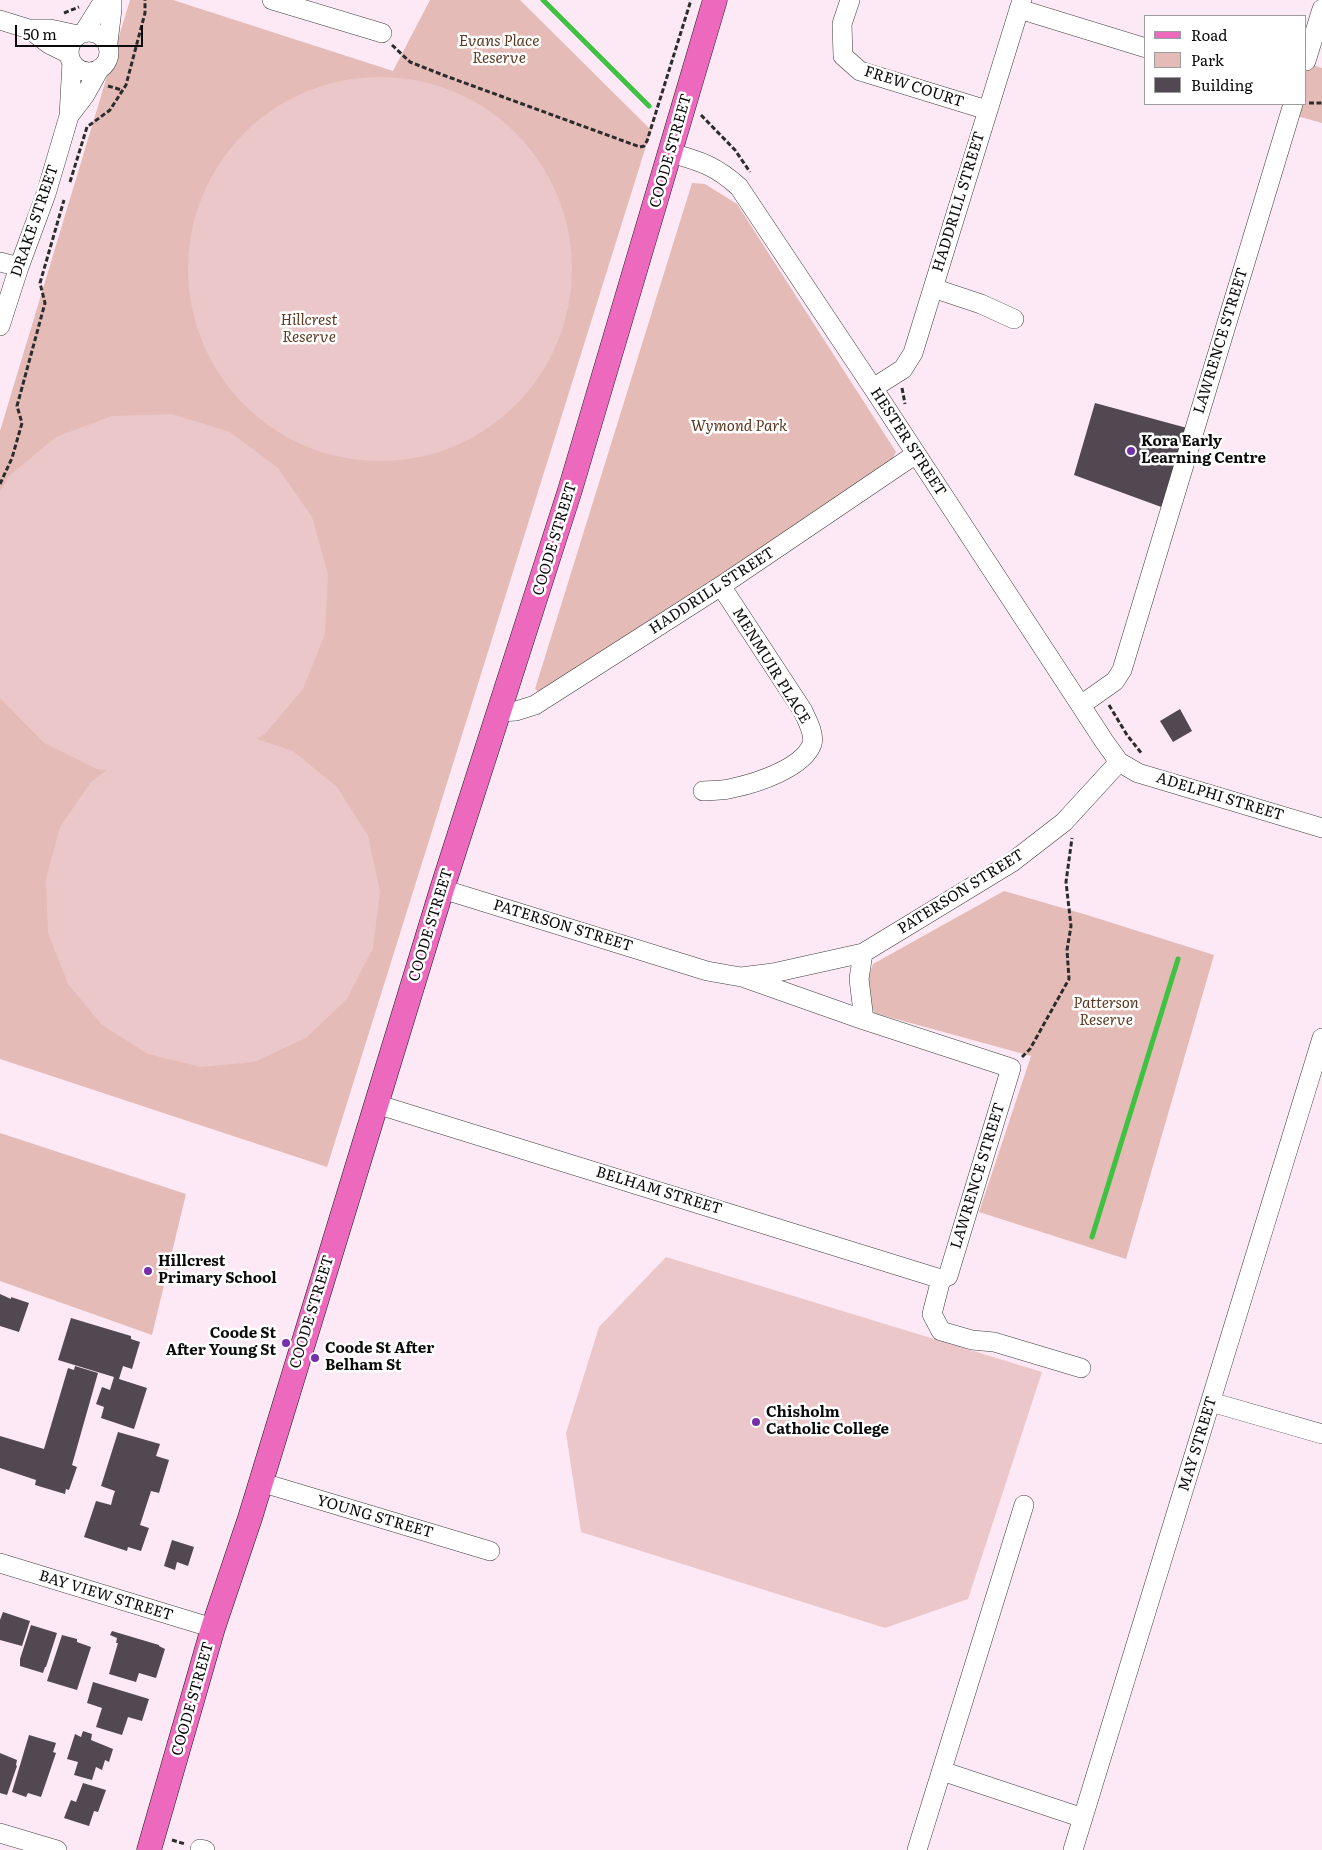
<!DOCTYPE html>
<html>
<head>
<meta charset="utf-8">
<style>
  body { margin:0 }
  #map { position:relative; width:1322px; height:1850px; overflow:hidden; background:#fde9f5; font-family:Literata,serif }
  canvas { display:block }
  .legend { position:absolute; left:1144px; top:15px; width:162px; height:90px; box-sizing:border-box; background:#fff; border:1px solid #9d9d9d; margin:0; padding:6px 9px; list-style:none; font-size:15px; color:#0a0a0a }
  .legend li { display:flex; align-items:center; gap:10px; height:25px }
  .legend b { width:25px; border:1px solid #9d9d9d }
  .scale { position:absolute; left:15px; top:25px; width:128px; height:22px; box-sizing:border-box; border:2px solid #0a0a0a; border-top:0; padding-left:6px; font-size:15px; line-height:18px; white-space:nowrap; color:#0a0a0a; -webkit-text-stroke:4px #fff; paint-order:stroke }
</style>
</head>
<body>
<div id="map">
<canvas width="1322" height="1850"></canvas>
<ul class="legend">
<li><b style="height:6px;background:#ed69bd"></b>Road</li>
<li><b style="height:14px;background:#e4bbb6"></b>Park</li>
<li><b style="height:14px;background:#524852"></b>Building</li>
</ul>
<div class="scale">50 m</div>
</div>
<script>
const g = document.querySelector('canvas').getContext('2d');
g.lineJoin = 'round';
function fillPath(path, color) { g.fillStyle = color; g.fill(path, 'evenodd'); }
function trace(path, color, width, dash) { g.strokeStyle = color; g.lineWidth = width; g.lineCap = dash ? 'butt' : 'round'; g.setLineDash(dash || []); g.stroke(path); }
function write(font, color, halo, rows, align = 'center') {
  g.font = font + ' Literata,serif'; g.lineWidth = 5; g.setLineDash([]); g.textBaseline = 'middle'; g.strokeStyle = halo; g.fillStyle = color; for (const [text, x, y, turn = 0] of rows) {
    g.save(); g.translate(x, y); g.rotate((+turn || 0) * Math.PI / 180); g.textAlign = isNaN(turn) ? turn : align; if (halo) g.strokeText(text, 0, 0); g.fillText(text, 0, 0); g.restore();
  }
}
fillPath(new Path2D(`
  M130,0H173L393,71L430,0H520L651,130L327,1167L0,1059V431Z
  M1306,63L1322,68V123L1290,114L1293,104H1306Z
  M692,183L705,184L737,204L896,452L887,471L547,697L535,689Z
  M1004,891L1087,915L1214,955L1126,1259L979,1212L1031,1056L874,1013L865,987L873,964Z
  M0,1133L186,1194L152,1335L0,1281Z`), '#e4bbb6');
fillPath(new Path2D(`
  M188 269a192 192 0 1 1 384 0a192 192 0 1 1-384 0Z
  M172,414L230,432L278,468L312,517L328,574L325,634L303,689L265,734L257,739L293,751L337,787L368,836L380,891L373,948L347,999L306,1038L254,1062L201,1067L148,1054L102,1025L68,984L48,933L46,879L60,827L91,782L107,770L97,769L44,743L0,698V492L9,476L56,437L112,416Z
  M666,1257L1042,1372L968,1599L885,1628L581,1532L566,1433L599,1327Z`), '#ecc7c9');
trace(new Path2D(`
  M543,0L649,106
  M1092,1237L1178,959`), '#3fc141', 5);
fillPath(new Path2D(`
  M1095,403L1187,428L1164,508L1074,475Z
  M1180,709L1192,731L1173,742L1160,721Z
  M0,1294L11,1299V1297L29,1303L19,1332L0,1326Z
  M71,1318L131,1336V1339L140,1342L132,1369L123,1366L119,1379L147,1388L134,1429L101,1418L104,1407L96,1404L102,1387L110,1390L114,1377L58,1360Z
  M75,1366L98,1373L72,1465L77,1467L69,1490L66,1489L65,1494L35,1485L36,1480L0,1468V1436L44,1449L68,1368L74,1370Z
  M118,1432L160,1444L156,1456L169,1460L159,1493L151,1491L140,1525L149,1528L141,1551L128,1547L127,1551L84,1537L96,1501L111,1505L113,1497L115,1491L101,1486Z
  M172,1540L194,1547L188,1566L177,1562L175,1570L164,1566Z
  M3,1612L30,1621L22,1646L0,1640V1620Z
  M31,1625L57,1633L46,1667H45L43,1673L20,1666V1659Z
  M112,1631L159,1645V1646L165,1649L156,1678L139,1673L136,1682L109,1674L118,1643H116L117,1638L110,1635Z
  M62,1635L77,1639V1642L91,1647L77,1690L47,1681Z
  M93,1682L149,1699L142,1721L128,1717L122,1735L96,1727L102,1708L87,1703Z
  M83,1731L92,1734L91,1740L113,1749L109,1762L105,1760L102,1770L96,1767L92,1780L74,1775L78,1762L67,1759L75,1734L81,1737Z
  M29,1735L56,1743L53,1752L56,1753L41,1797L28,1793L26,1797L12,1792Z
  M0,1753L17,1760L16,1765L17,1766L7,1795L0,1793Z
  M83,1783L106,1790L98,1812L94,1811L89,1826L64,1818L71,1800L76,1802Z`), '#524852');
const minor = new Path2D(`
  M272,0L382,33
  M850,0L842,24L843,56L860,71L987,110
  M1019,9L1146,48
  M0,20L29,29H50L78,35
  M29,29L49,44L69,54
  M84,32L104,0
  M69 52a20 20 0 1 1 40 0a20 20 0 1 1-40 0Z
  M108,43L112,9V0
  M1306,61L1322,9
  M69,116L85,95L100,68
  M671,153C700,161 716,166 739,187L873,388L1104,741L1119,762L1138,773L1322,828
  M0,262L19,267
  M933,288L981,304L1014,319
  M0,326L19,267L46,194L69,116L72,62
  M873,388L903,369L913,353L1022,0
  M1081,705L1115,681L1122,670L1293,104
  M499,712L516,711L535,705L721,586L916,454
  M703,791C713,790 724,791 733,788C757,783 803,768 812,744C815,734 807,720 803,711L721,586
  M442,889L707,971L741,977L773,973L863,953L1011,863L1064,822L1119,762
  M863,953L859,979L864,1020
  M745,978L864,1020L1011,1068L948,1276L941,1279
  M376,1104L941,1279
  M941,1279L932,1314L941,1331L972,1340L994,1342L1081,1368
  M1211,1402L1322,1434
  M260,1482L490,1551
  M0,1563L213,1628
  M942,1771L1083,1818
  M0,1833L57,1850
  M200,1849L205,1850
  M917,1850L1024,1505
  M1073,1850L1322,1038`);
const major = new Path2D(`
  M149,1850L213,1628L250,1518L442,889L570,490L715,0`);
trace(minor, '#3d3d3d', 20);
trace(major, '#1b1b1b', 25);
trace(new Path2D(`
  M64,13L79,7
  M392,45L410,62L443,75L640,147L644,146L647,141L691,0
  M108,86L122,90
  M1309,103H1322
  M701,115L735,150L750,172
  M70,182L87,127L110,110L126,85L145,13V0
  M902,388L905,404
  M0,484L12,458L22,423L17,406L45,303L40,283L64,200
  M1109,705L1127,735L1142,754
  M1022,1057L1030,1049L1069,979L1067,950L1071,926L1066,882L1072,838
  M172,1840L185,1844`), '#2c2c2c', 3, [5, 2.5]);
trace(minor, '#fff', 19);
trace(major, '#ed69bd', 24);
for (const [x, y, r, color] of [
  [1131,451,5,"#762fad"],
  [148,1271,5,"#762fad"],
  [286,1343,5,"#762fad"],
  [315,1358,5,"#762fad"],
  [756,1422,5,"#762fad"]
]) { const dot = new Path2D(); dot.arc(x, y, r, 0, 2 * Math.PI); g.fillStyle = color; g.fill(dot); trace(dot, '#fff', 2); }
write('italic 15px', '#5b3821', '#fff', [
  ["Evans Place",499,42],
  ["Reserve",499,59],
  ["Hillcrest",309,321],
  ["Reserve",309,338],
  ["Wymond Park",739,427],
  ["Patterson",1106,1004],
  ["Reserve",1106,1021]
]);
write('15px', '#0a0a0a', '#fff', [
  ["FREW COURT",914,87,18],
  ["COODE STREET",671,151,-74],
  ["HADDRILL STREET",959,202,-73],
  ["DRAKE STREET",35,221,-71],
  ["LAWRENCE STREET",1221,341,-73],
  ["HESTER STREET",908,442,57],
  ["COODE STREET",555,539,-73],
  ["HADDRILL STREET",712,591,-33],
  ["MENMUIR PLACE",771,666,58],
  ["ADELPHI STREET",1220,797,17],
  ["PATERSON STREET",961,892,-32],
  ["COODE STREET",431,925,-73],
  ["PATERSON STREET",563,926,17],
  ["LAWRENCE STREET",978,1176,-73],
  ["BELHAM STREET",659,1191,17],
  ["COODE STREET",312,1312,-73],
  ["MAY STREET",1198,1444,-73],
  ["YOUNG STREET",375,1517,16],
  ["BAY VIEW STREET",106,1596,17],
  ["COODE STREET",193,1699,-74]
]);
write('bold 15px', '#0a0a0a', '#fff', [
  ["Kora Early",1141,442],
  ["Learning Centre",1141,459],
  ["Hillcrest",158,1262],
  ["Primary School",158,1279],
  ["Coode St",276,1334,"right"],
  ["After Young St",276,1351,"right"],
  ["Coode St After",325,1349],
  ["Belham St",325,1366],
  ["Chisholm",766,1413],
  ["Catholic College",766,1430]
], 'left');
</script>
</body>
</html>
